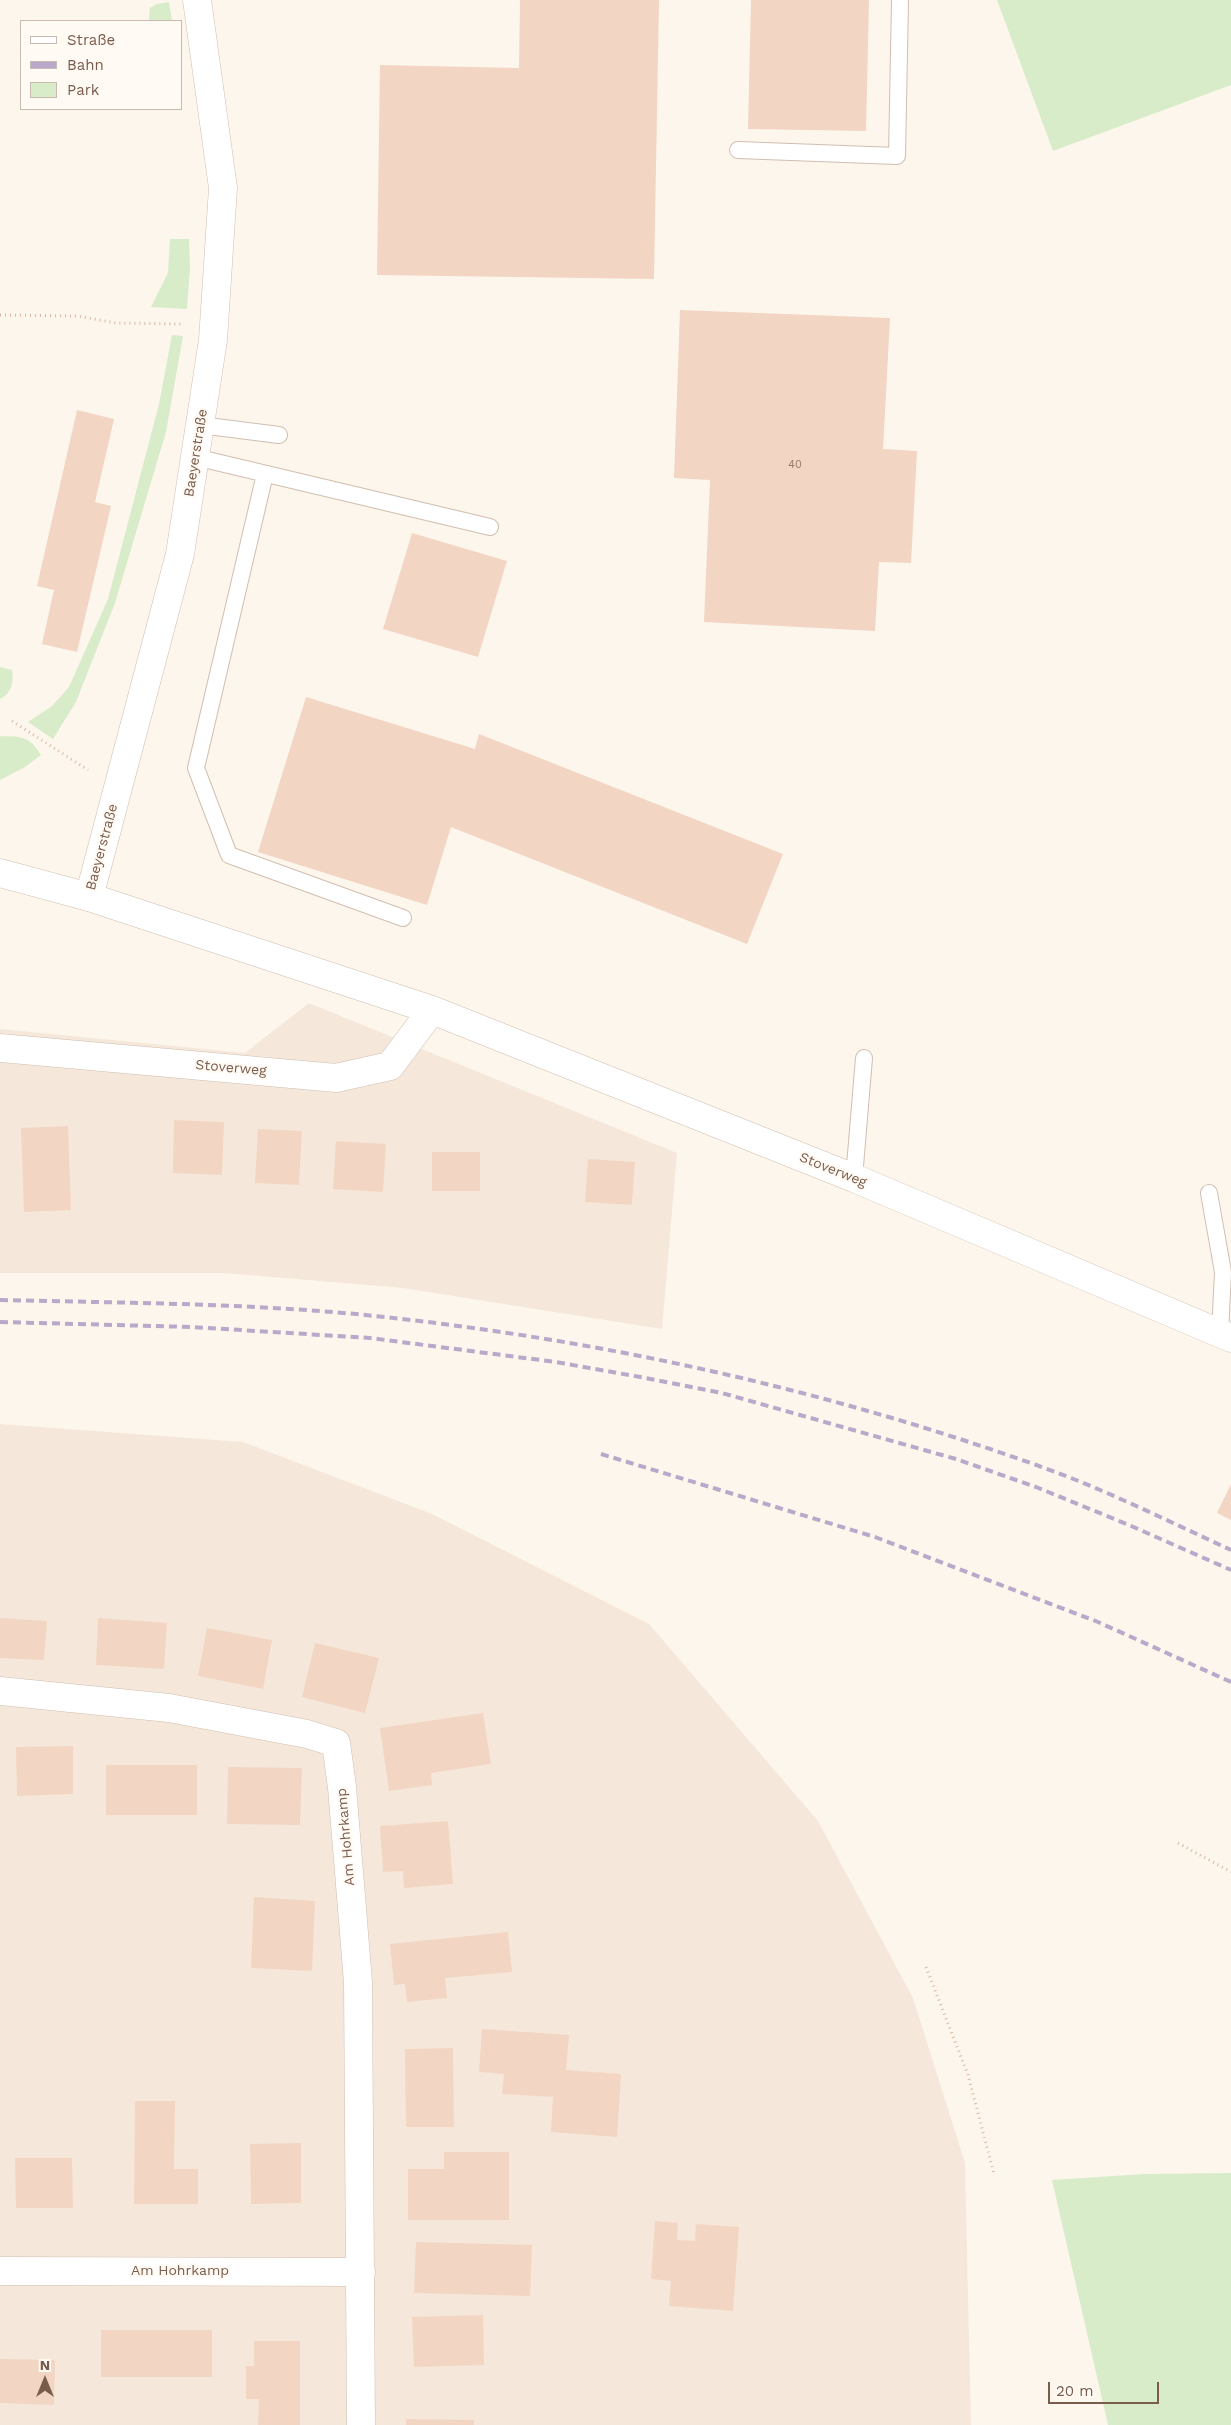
<!DOCTYPE html>
<html>
<head>
<meta charset="utf-8">
<style>
  body { margin:0 }
  #map { position:relative; width:1231px; height:2425px; overflow:hidden; background:#fdf6ec; font-family:"Work Sans",sans-serif }
  canvas { display:block }
  .legend { position:absolute; left:20px; top:20px; width:162px; height:90px; box-sizing:border-box; background:#fffaf3; border:1px solid #cabbb1; margin:0; padding:6px 9px; list-style:none; font-size:15px; color:#7a5c4d }
  .legend li { display:flex; align-items:center; gap:10px; height:25px }
  .legend b { width:25px; border:1px solid #cabbb1 }
  .north { position:absolute; left:20px; top:2355px; width:50px; height:50px; -webkit-text-stroke:4px #fffaf3; paint-order:stroke; rotate:0deg; font-size:14px; font-weight:700; line-height:20px; text-align:center; color:#7a5c4d }
  .north::after { content:''; display:block; margin:auto; width:18px; height:22px; background:#7a5c4d; clip-path:polygon(50% 0,100% 100%,50% 72%,0 100%) }
  .scale { position:absolute; left:1048px; top:2382px; width:111px; height:22px; box-sizing:border-box; border:2px solid #7a5c4d; border-top:0; padding-left:6px; font-size:15px; line-height:18px; white-space:nowrap; color:#7a5c4d; -webkit-text-stroke:4px #fffaf3; paint-order:stroke }
</style>
</head>
<body>
<div id="map">
<canvas width="1231" height="2425"></canvas>
<ul class="legend">
<li><b style="height:6px;background:#fff"></b>Straße</li>
<li><b style="height:6px;background:#b9a8c9"></b>Bahn</li>
<li><b style="height:14px;background:#d8ecc9"></b>Park</li>
</ul>
<div class="north">N</div>
<div class="scale">20 m</div>
</div>
<script>
const g = document.querySelector('canvas').getContext('2d');
g.lineJoin = 'round';
function fillPath(path, color) { g.fillStyle = color; g.fill(path, 'evenodd'); }
function trace(path, color, width, dash) { g.strokeStyle = color; g.lineWidth = width; g.lineCap = dash ? 'butt' : 'round'; g.setLineDash(dash || []); g.stroke(path); }
function write(font, color, halo, rows, align = 'center') {
  g.font = font + ' "Work Sans",sans-serif'; g.lineWidth = 4.5; g.setLineDash([]); g.textBaseline = 'middle'; g.strokeStyle = halo; g.fillStyle = color; for (const [text, x, y, turn = 0] of rows) {
    g.save(); g.translate(x, y); g.rotate((+turn || 0) * Math.PI / 180); g.textAlign = isNaN(turn) ? turn : align; if (halo) g.strokeText(text, 0, 0); g.fillText(text, 0, 0); g.restore();
  }
}
fillPath(new Path2D(`
  M309,1003L677,1153L662,1329L403,1288L224,1273H0V1029L245,1053Z
  M0,1424L243,1442L432,1514L649,1624L818,1821L913,1998L965,2163L971,2425H0Z`), '#f5e8da');
fillPath(new Path2D(`
  M997,0H1231V85L1053,151Z
  M169,2L172,21H149L150,8L157,4Z
  M170,239H189L190,268L187,309L151,307L168,273Z
  M172,335L183,336L166,432L115,603L76,702L53,739L28,722L52,706L69,687L108,599L159,404Z
  M0,667L12,670C14,682 12,693 0,699Z
  M0,736C21,737 29,735 41,755L25,767L0,780Z
  M1231,2173V2425H1108L1052,2180L1144,2174Z`), '#d8ecc9');
fillPath(new Path2D(`
  M520,0H659L654,279L377,275L380,65L519,68Z
  M751,0H869L866,131L748,129Z
  M680,310L890,318L883,449L917,451L911,563L879,562L875,631L704,622L710,480L674,478Z
  M77,410L114,419L95,502L111,506L77,652L42,644L54,590L37,586Z
  M412,533L507,561L478,657L383,629Z
  M306,697L475,749L479,734L783,854L747,944L451,827L427,905L258,852Z
  M174,1120L224,1122L222,1175L173,1173Z
  M68,1126L71,1210L24,1212L21,1128Z
  M258,1129L302,1131L299,1185L255,1183Z
  M336,1141L386,1144L383,1192L333,1189Z
  M432,1152H480V1191H432Z
  M588,1159L635,1162L632,1205L585,1202Z
  M1231,1484V1520L1217,1513Z
  M0,1618L47,1621L44,1660L0,1658Z
  M98,1618L167,1623L164,1669L96,1665Z
  M207,1628L272,1640L263,1689L198,1676Z
  M315,1643L379,1658L365,1713L302,1697Z
  M483,1713L491,1764L431,1773L432,1785L389,1791L380,1728Z
  M73,1746V1794L17,1796L16,1747Z
  M106,1765H197V1815H106Z
  M228,1767L302,1768L300,1825L227,1824Z
  M448,1821L453,1884L404,1888L403,1871L383,1872L380,1826Z
  M254,1897L315,1901L312,1971L251,1968Z
  M508,1932L512,1972L445,1978L447,1998L407,2002L405,1984L394,1985L390,1944Z
  M482,2029L569,2035L566,2070L621,2074L617,2137L551,2132L553,2097L502,2094L504,2074L479,2072Z
  M453,2048L454,2127H406L405,2049Z
  M135,2101H175L174,2169H198V2204H134Z
  M301,2143V2203L251,2204L250,2144Z
  M444,2152H509V2220H408V2169H444Z
  M15,2158H72L73,2208H16Z
  M655,2221L678,2223L677,2240L695,2241L696,2224L739,2227L733,2311L669,2306L671,2281L651,2279Z
  M416,2242L532,2245L530,2296L414,2293Z
  M483,2315L484,2365L414,2367L412,2317Z
  M101,2330H212V2377H101Z
  M254,2341H300V2425H258L259,2399H246V2366H254Z
  M0,2359L55,2360L54,2405L0,2403Z
  M406,2419L474,2420V2425H406Z`), '#f3d5c3');
const service = new Path2D(`
  M738,150L897,156L900,0
  M200,425L279,435
  M195,457L490,527
  M265,474L196,768L229,855L403,918
  M854,1178L864,1058
  M1209,1193L1223,1272L1220,1333`);
const minor = new Path2D(`
  M89,897L180,554L213,340L223,188L197,0
  M0,1048L336,1078L390,1066L432,1010
  M0,1691L169,1708L307,1734L336,1743L342,1787L358,1982L361,2425
  M0,2271L361,2272`);
const tertiary = new Path2D(`
  M0,873L89,897L432,1010L854,1178L1231,1338`);
trace(service, '#d1beb0', 18);
trace(minor, '#d1beb0', 29);
trace(tertiary, '#d1beb0', 29);
trace(new Path2D(`
  M0,315L78,316L116,323L181,324
  M12,721L88,770
  M1178,1843L1231,1872
  M926,1967L968,2075L994,2174`), '#d9b8a5', 3, [1, 4]);
trace(service, '#fff', 16);
trace(minor, '#fff', 28);
trace(tertiary, '#fff', 28);
trace(new Path2D(`
  M0,1300C125,1303 251,1303 375,1316C602,1340 824,1389 1039,1466C1104,1489 1168,1521 1231,1550
  M0,1322L192,1327L370,1338L556,1362L640,1377L722,1393L956,1459L1036,1487L1129,1525L1231,1570
  M601,1454L875,1537L1098,1622L1231,1682`), '#b9a8c9', 4, [8, 5]);
write('11px', '#987a6a', null, [
  ["40",795,465]
]);
write('14px', '#7a5c4d', '#fffaf3', [
  ["Baeyerstraße",196,453,-81],
  ["Baeyerstraße",102,847,-75],
  ["Stoverweg",231,1068,5],
  ["Stoverweg",833,1170,22],
  ["Am Hohrkamp",346,1837,-95],
  ["Am Hohrkamp",180,2271]
]);
</script>
</body>
</html>
